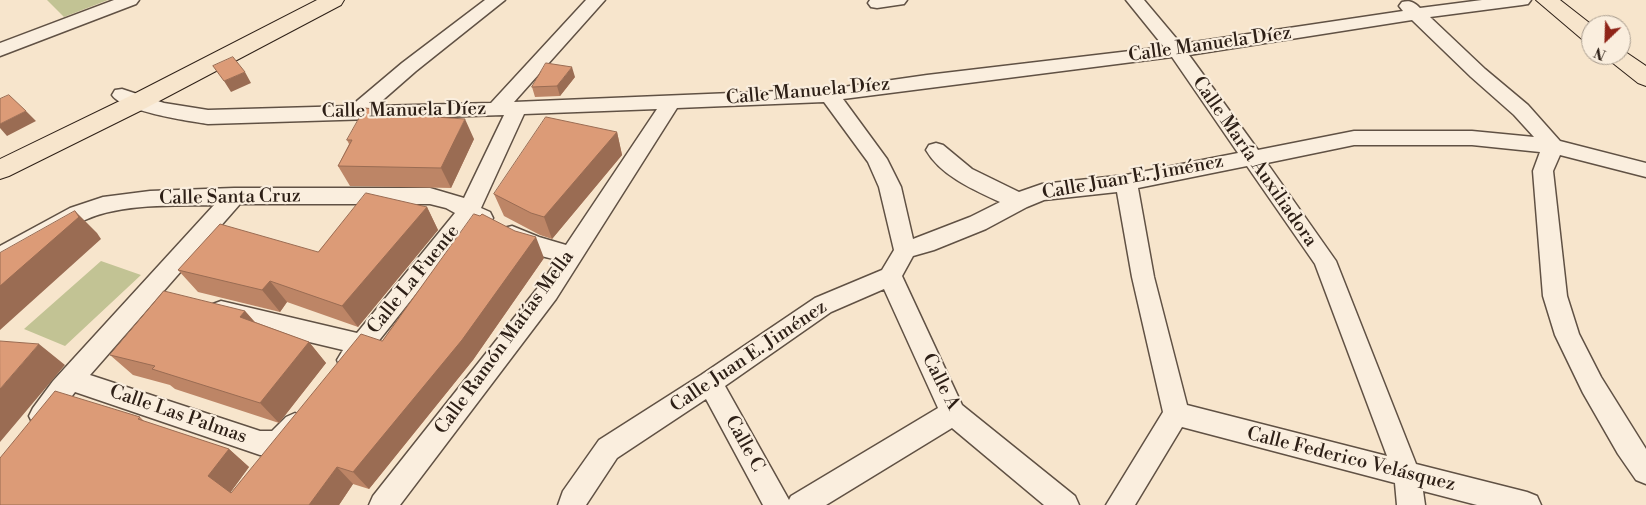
<!DOCTYPE html>
<html>
<head>
<meta charset="utf-8">
<style>
  body { margin:0 }
  #map { position:relative; width:1646px; height:505px; overflow:hidden; background:#f7e5cc; font-family:"Libre Bodoni",serif }
  canvas { display:block }
  .north { position:absolute; left:1581px; top:15px; width:50px; height:50px; box-sizing:border-box; background:#faeede; border:1px solid #a89c8e; border-radius:50%; rotate:204deg; font-size:14px; font-weight:700; line-height:20px; text-align:center; color:#2e2017 }
  .north::after { content:''; display:block; margin:auto; width:18px; height:22px; background:#8f2418; clip-path:polygon(50% 0,100% 100%,50% 72%,0 100%) }
</style>
</head>
<body>
<div id="map">
<canvas width="1646" height="505"></canvas>
<div class="north">N</div>
</div>
<script>
const g = document.querySelector('canvas').getContext('2d');
g.lineJoin = 'round';
function fillPath(path, color) { g.fillStyle = color; g.fill(path, 'evenodd'); }
function trace(path, color, width, dash) { g.strokeStyle = color; g.lineWidth = width; g.lineCap = dash ? 'butt' : 'round'; g.setLineDash(dash || []); g.stroke(path); }
function write(font, color, halo, rows, align = 'center') {
  g.font = font + ' "Libre Bodoni",serif'; g.lineWidth = 4.5; g.setLineDash([]); g.textBaseline = 'middle'; g.strokeStyle = halo; g.fillStyle = color; for (const [text, x, y, turn = 0] of rows) {
    g.save(); g.translate(x, y); g.rotate((+turn || 0) * Math.PI / 180); g.textAlign = isNaN(turn) ? turn : align; if (halo) g.strokeText(text, 0, 0); g.fillText(text, 0, 0); g.restore();
  }
}
fillPath(new Path2D(`
  M47,0H108L64,17Z
  M101,261L141,275L65,346L24,329Z`), '#c2c394');
const minor = new Path2D(`
  M114,0H139L136,4L0,56V43Z
  M485,0H505L416,71L376,106L491,103L586,0H605L514,102L829,89L927,75L1164,47L1126,0H1144L1181,44L1403,11L1399,6L1402,2C1410,0 1414,2 1420,8L1482,0H1531L1528,4L1522,5L1430,17L1485,69L1528,105L1560,141L1646,163V177L1560,155L1553,171L1567,296L1579,334L1601,377L1646,449V484L1636,480L1618,454L1583,393L1555,335L1543,296L1533,171L1540,152L1472,145H1354L1267,163L1336,261L1416,464L1527,492L1537,496L1541,505H1477L1423,491L1425,505H1397L1395,483L1182,427L1135,505H1106L1163,412L1132,277L1117,192L1044,200L1027,207L986,229L934,250L913,256L902,276L962,405L1075,496L1079,505H1044L952,428L826,505H763L706,399L617,458L586,505H558L563,491L599,440L701,375L815,298L882,270L894,250L879,187L868,162L824,102L677,108L556,299L400,505H369L373,496L540,285L557,260C540,255 510,251 501,234L504,228L512,226L539,237L566,245L657,109L524,114L481,208L490,212L493,218L490,224L482,226L472,223L358,367L349,371L340,367L337,360L343,350L221,321L213,318L209,311L213,304L221,301L357,333L455,213L446,208L430,204H240L90,375L260,431H272L286,417L295,413L304,417L308,425C299,445 282,455 260,455L75,392L51,424L42,428L33,424L29,416L33,408L53,381L214,205C174,206 121,203 85,220C56,234 30,255 0,265V246L70,208L103,197L150,191L234,188H430L464,198L504,115L208,124C188,121 122,111 112,95L115,90L122,89L164,103L208,110L351,106L402,63ZM1412,20L1471,77L1514,115L1534,137L1472,131H1354L1258,150L1189,55ZM1172,57L1238,153L1126,175L1042,184L1019,192L972,169L943,145L936,143L929,145L926,150C941,176 974,190 1000,202L970,217L913,239L901,187L887,159L843,99ZM1247,166L1315,264L1387,456L1187,405L1154,277L1138,188ZM884,289L938,408L791,496L789,500L725,386L831,312Z
  M870,0H907L904,4L877,8L871,7L868,3Z`);
const major = new Path2D(`
  M317,0H344L341,5L146,108L9,176L0,179V159L130,96Z
  M1536,0H1560L1592,25L1591,42L1583,40Z
  M1621,49L1646,66V86L1638,83L1609,60L1606,55H1621Z`);
trace(minor, '#605144', 3);
trace(major, '#2e2017', 2);
fillPath(minor, '#faeede');
fillPath(major, '#f7e5cc');
fillPath(new Path2D(`
  M575,77L560,96L535,97L532,87Z
  M392,111L394,114L474,139L451,188L350,186L338,166L349,144L347,140Z
  M617,132L622,155L552,239L540,235L504,216L494,194Z
  M427,207L438,230L358,327L287,302L280,312L198,292L178,270L318,252Z
  M544,258L473,360L369,489L353,484L339,505H0L140,417L145,422L229,449L249,467L230,493H231L382,341Z
  M245,311L255,322L309,342L326,363L279,423L175,389L170,385L133,375L110,355Z`), '#bd8566');
fillPath(new Path2D(`
  M572,67L575,77L560,96L557,86Z
  M245,72L251,83L231,92L224,81Z
  M26,111L36,121L7,136L0,128V124Z
  M465,119L474,139L451,188L441,168Z
  M617,132L622,155L552,239L544,217Z
  M427,207L438,230L358,327L342,306Z
  M75,211L97,233L101,239L0,330V286Z
  M536,237L544,258L473,360L369,489L353,472Z
  M270,281L287,302L280,312L262,290Z
  M245,311L263,332L240,317Z
  M309,342L326,363L279,423L260,403Z
  M39,344L65,365L0,442V389Z
  M229,449L249,467L230,493L208,476Z
  M337,467L353,484L339,505H309Z`), '#9a6c53');
const building = new Path2D(`
  M233,57L245,72L224,81L213,66Z
  M546,63L572,67L557,86L532,87Z
  M9,95L26,111L0,124V99Z
  M365,108L392,111L391,114L465,119L441,168L338,166L352,140H347Z
  M546,117L617,132L544,217L531,213L494,194Z
  M366,193L427,207L342,306L270,281L262,290L178,270L220,224L318,252Z
  M75,211L79,217L0,286V253Z
  M474,214L480,216L482,214L515,231L536,237L462,340L353,472L337,467L309,505H0V458L55,391L140,417L138,419L229,449L208,476L231,493L361,334L382,341Z
  M164,291L245,311L240,317L309,342L260,403L152,369L155,366L110,355Z
  M0,341L39,344L0,389Z`);
fillPath(building, '#dc9b77');
trace(building, '#9a6c53', 1);
write('19px', '#2e2017', '#faeede', [
  ["Calle Manuela Díez",1210,45,-8],
  ["Calle Manuela Díez",808,92,-5],
  ["Calle Manuela Díez",404,111,-1],
  ["Calle María Auxiliadora",1254,162,55],
  ["Calle Juan E. Jiménez",1133,178,-10],
  ["Calle Santa Cruz",230,198,-1],
  ["Calle La Fuente",414,280,-51],
  ["Calle Ramón Matías Mella",505,343,-54],
  ["Calle Juan E. Jiménez",749,357,-34],
  ["Calle A",940,382,63],
  ["Calle Las Palmas",178,415,19],
  ["Calle C",744,444,61],
  ["Calle Federico Velásquez",1351,460,14]
]);
</script>
</body>
</html>
